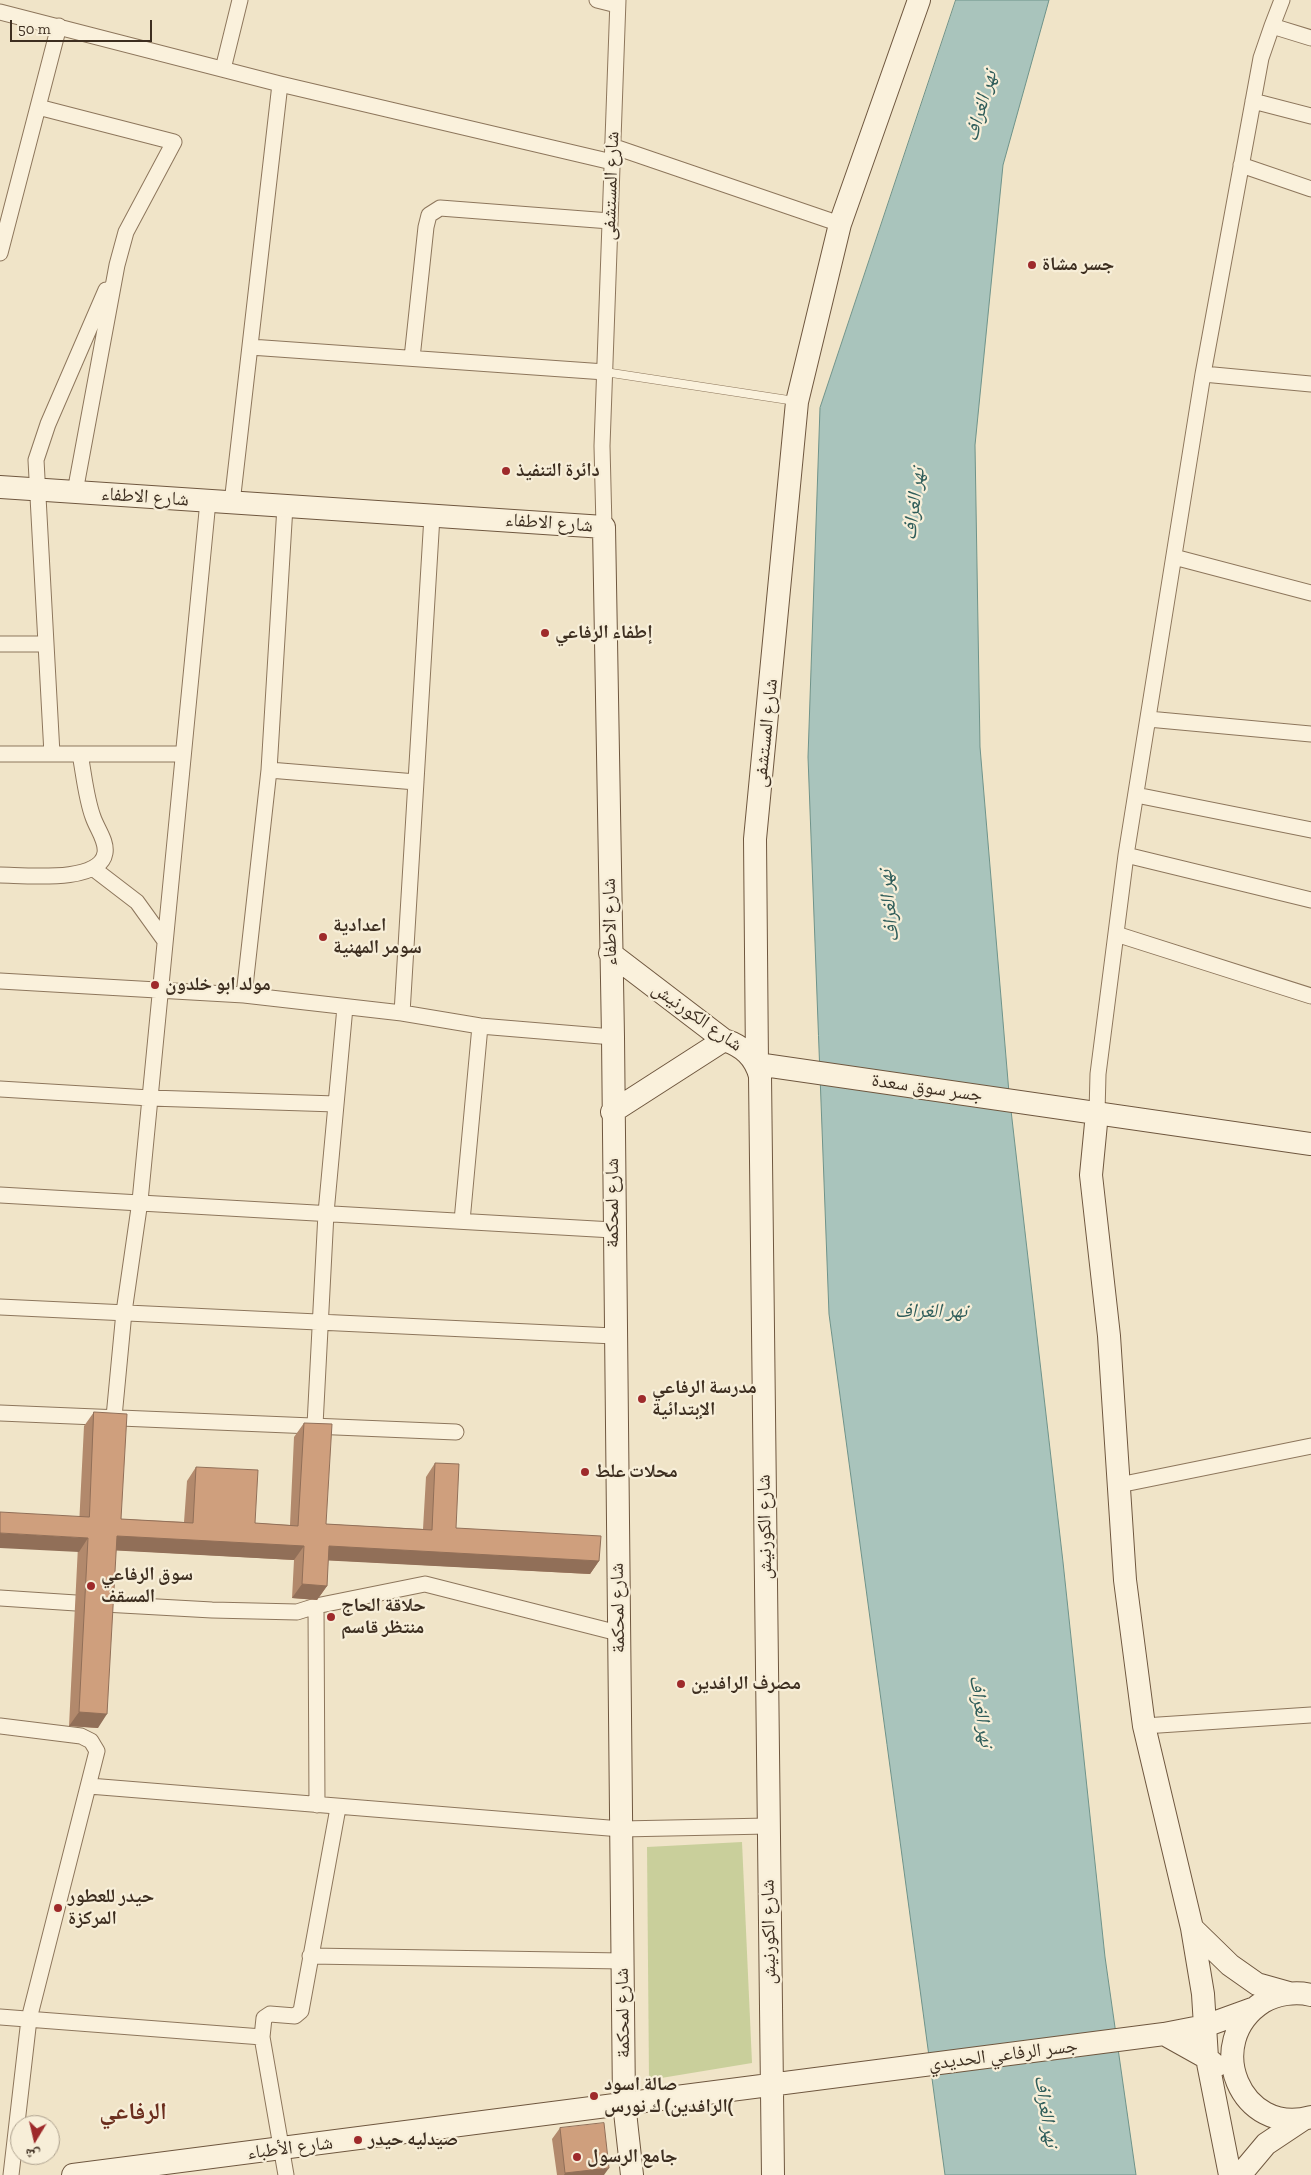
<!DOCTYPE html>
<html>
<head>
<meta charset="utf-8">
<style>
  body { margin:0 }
  #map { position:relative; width:1311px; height:2175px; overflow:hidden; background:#f0e4c8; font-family:"Zilla Slab","Noto Naskh Arabic",serif }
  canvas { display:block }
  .north { position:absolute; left:10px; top:2115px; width:50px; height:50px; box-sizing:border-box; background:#f7eed8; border:1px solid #ada18e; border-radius:50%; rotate:189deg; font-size:14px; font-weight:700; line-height:20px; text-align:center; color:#3d2e20 }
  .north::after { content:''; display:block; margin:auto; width:18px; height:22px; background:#9e2a2b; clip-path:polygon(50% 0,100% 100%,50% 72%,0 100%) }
  .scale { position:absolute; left:10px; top:20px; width:142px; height:22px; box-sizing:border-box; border:2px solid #3d2e20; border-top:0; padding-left:6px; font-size:15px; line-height:18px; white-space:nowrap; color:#3d2e20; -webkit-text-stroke:4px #f7eed8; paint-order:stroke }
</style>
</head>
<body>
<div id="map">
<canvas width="1311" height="2175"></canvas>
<div class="north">ش</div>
<div class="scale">50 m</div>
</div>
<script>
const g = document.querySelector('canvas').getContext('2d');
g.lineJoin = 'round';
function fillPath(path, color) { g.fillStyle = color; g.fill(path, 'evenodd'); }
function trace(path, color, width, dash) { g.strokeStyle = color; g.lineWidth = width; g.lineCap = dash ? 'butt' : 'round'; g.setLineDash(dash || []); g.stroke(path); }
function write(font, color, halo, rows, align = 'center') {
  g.font = font + ' "Zilla Slab","Noto Naskh Arabic",serif'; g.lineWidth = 4.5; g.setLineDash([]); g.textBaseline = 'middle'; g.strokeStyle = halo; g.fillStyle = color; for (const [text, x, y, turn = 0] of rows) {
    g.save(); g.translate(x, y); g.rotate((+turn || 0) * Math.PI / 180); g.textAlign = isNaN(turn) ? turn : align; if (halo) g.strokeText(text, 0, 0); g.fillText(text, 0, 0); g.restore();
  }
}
fillPath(new Path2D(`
  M742,1842L752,2063L649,2080L647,1847Z`), '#c9cf9b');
const water = new Path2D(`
  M956,0H1049L1003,165L975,445L980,747L1009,1093L1063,1562L1105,1957L1136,2175H945L829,1314L808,757L820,408Z`);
fillPath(water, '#a9c4bc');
trace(water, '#6f938a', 1);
const lane = new Path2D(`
  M605,372L795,401`);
const street = new Path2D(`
  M597,0L617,5
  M0,12L280,84L612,162
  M1272,26L1282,0
  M223,69L240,0
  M1253,101L1311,116
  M38,107L174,142L126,232L117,265L75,492
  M612,146L840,224
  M1241,165L1311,189
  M0,253L59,26
  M250,347L605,372
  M412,358L426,227L429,215L440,208L610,221
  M1203,374L1311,384
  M232,503L280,84
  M604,527L602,446L618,0
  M1174,557L1311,593
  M0,644H46
  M1148,719L1311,734
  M0,754H183
  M52,754L36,460L48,424L106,290
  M269,770L285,506
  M1136,795L1311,830
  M1126,855L1311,900
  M94,869L137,902L165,941
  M0,875C23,875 100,884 105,853C107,841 97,829 93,817C86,798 84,775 80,754
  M1116,934L1311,996
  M0,981L244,995L402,1013L480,1026L613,1037
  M244,995L269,770L416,782
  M402,1013L432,516
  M0,1089L150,1098L336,1104
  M1097,1113L1098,1074L1126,855L1203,374L1261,58L1272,26L1311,38
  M0,1195L613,1230
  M462,1221L480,1026
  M0,1307L614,1336
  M0,1413L456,1432
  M114,1417L124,1312L140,1201L208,501
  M315,1425L326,1213L345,1007
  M1119,1485L1311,1446
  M0,1598L76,1603
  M104,1604L212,1610L297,1612L316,1606L425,1584L618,1633
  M316,1606L317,1805
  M0,1726L81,1736L91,1741L97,1751L29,2019L11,2175
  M1144,1726L1311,1715
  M89,1786L621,1829L768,1826
  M310,1956L623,1961
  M0,2017L262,2037
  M286,2175L262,2037L264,2018L270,2014L295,2016L301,2011L338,1808`);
const secondary = new Path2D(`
  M919,0L840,224L797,402L755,839L757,1064L1311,1144
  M0,487L604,527L613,1037L624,2103L632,2175
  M610,953L724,1040C743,1046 755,1057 760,1076L773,2175
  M612,1112L724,1040
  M1097,1113L1091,1175L1109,1336L1125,1580L1144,1726L1192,1928L1203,1994L1207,2058L1230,2175
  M1192,1928L1230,1965L1257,1984L1289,1993
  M1311,1995C1296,1991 1276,1994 1263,2002C1201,2042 1241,2137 1311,2117
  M1164,2034L1207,2058L1216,2066
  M73,2175L1164,2034L1205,2026L1252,2009
  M1240,2175L1266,2144L1302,2120`);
trace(lane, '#8d765c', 9);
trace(street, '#8d765c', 17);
trace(secondary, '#6f573f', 24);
trace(lane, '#faf1dc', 8);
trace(street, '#faf1dc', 15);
trace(secondary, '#faf1dc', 22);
fillPath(new Path2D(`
  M94,1412L121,1519L184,1522L187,1481L196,1467L255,1523L290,1525L294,1437L304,1423L326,1524L423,1529L426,1477L435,1463L456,1528L599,1561L590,1574L328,1560L327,1586L317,1600L292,1598L294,1560L116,1550L98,1728L69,1726L84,1426Z
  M560,2128L604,2175H557L552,2139Z`), '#b2896c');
fillPath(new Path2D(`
  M0,1533L88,1538L79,1552L0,1548Z
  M117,1536L304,1546L294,1560L107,1550Z
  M329,1546L599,1561L590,1574L319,1560Z
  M302,1584L327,1586L317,1600L292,1598Z
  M79,1712L107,1714L98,1728L69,1726Z
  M609,2168L604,2175H564L565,2173Z`), '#916f58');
const building = new Path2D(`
  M94,1412L127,1414L121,1519L193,1523L196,1467L258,1470L255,1523L298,1526L304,1423L332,1424L326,1524L432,1530L435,1463L459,1464L456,1528L601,1536L599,1561L329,1546L327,1586L302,1584L304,1546L117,1536L107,1714L79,1712L88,1538L0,1533V1512L89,1517Z
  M604,2123L609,2168L565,2173L560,2128Z`);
fillPath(building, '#cf9f7d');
trace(building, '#916f58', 1);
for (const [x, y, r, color] of [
  [1032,265,5,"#9e2a2b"],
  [506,471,5,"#9e2a2b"],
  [545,633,5,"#9e2a2b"],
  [323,937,5,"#9e2a2b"],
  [155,985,5,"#9e2a2b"],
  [642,1399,5,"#9e2a2b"],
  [585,1472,5,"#9e2a2b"],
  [91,1586,5,"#9e2a2b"],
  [331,1617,5,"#9e2a2b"],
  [681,1684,5,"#9e2a2b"],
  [58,1908,5,"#9e2a2b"],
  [594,2096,5,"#9e2a2b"],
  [358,2140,5,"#9e2a2b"],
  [577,2157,5,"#9e2a2b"]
]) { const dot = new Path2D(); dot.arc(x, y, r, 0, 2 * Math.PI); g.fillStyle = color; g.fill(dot); trace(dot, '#f7eed8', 2); }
write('19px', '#3d2e20', '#f7eed8', [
  ["شارع المستشفى",611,186,-88],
  ["شارع الاطفاء",145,497,4],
  ["شارع الاطفاء",549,523,4],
  ["شارع المستشفى",766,733,-84],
  ["شارع الاطفاء",610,922,-91],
  ["شارع الكورنيش",697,1017,35],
  ["جسر سوق سعدة",927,1088,8],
  ["شارع لمحكمة",613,1203,-90],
  ["شارع الكورنيش",765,1527,-91],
  ["شارع لمحكمة",618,1608,-91],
  ["شارع الكورنيش",769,1932,-91],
  ["شارع لمحكمة",623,2013,-91],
  ["جسر الرفاعي الحديدي",1003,2055,-7],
  ["شارع الأطباء",290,2148,-7]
]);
write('bold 19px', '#3d2e20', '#f7eed8', [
  ["جسر مشاة",1042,265],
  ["دائرة التنفيذ",516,471],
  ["إطفاء الرفاعي",555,633],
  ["اعدادية",333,926],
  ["سومر المهنية",333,948],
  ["مولد ابو خلدون",165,985],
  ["مدرسة الرفاعي",652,1388],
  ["الإبتدائية",652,1410],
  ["محلات علط",595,1472],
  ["سوق الرفاعي",101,1575],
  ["المسقف",101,1597],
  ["حلاقة الحاج",341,1606],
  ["منتظر قاسم",341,1628],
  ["مصرف الرافدين",691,1684],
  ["حيدر للعطور",68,1897],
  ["المركزة",68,1919],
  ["صالة اسود",604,2085],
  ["الرافدين) ك نورس(",604,2107],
  ["صيدليه حيدر",368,2140],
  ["جامع الرسول",587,2157]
], 'left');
write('italic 20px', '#2f5d5a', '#f7eed8', [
  ["نهر الغراف",981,106,-74],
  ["نهر الغراف",914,504,-83],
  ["نهر الغراف",889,906,-96],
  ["نهر الغراف",931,1311],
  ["نهر الغراف",981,1711,81],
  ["نهر الغراف",1046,2111,81]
]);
write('bold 24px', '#6b2e1e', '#f7eed8', [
  ["الرفاعي",133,2112]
]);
</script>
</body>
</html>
